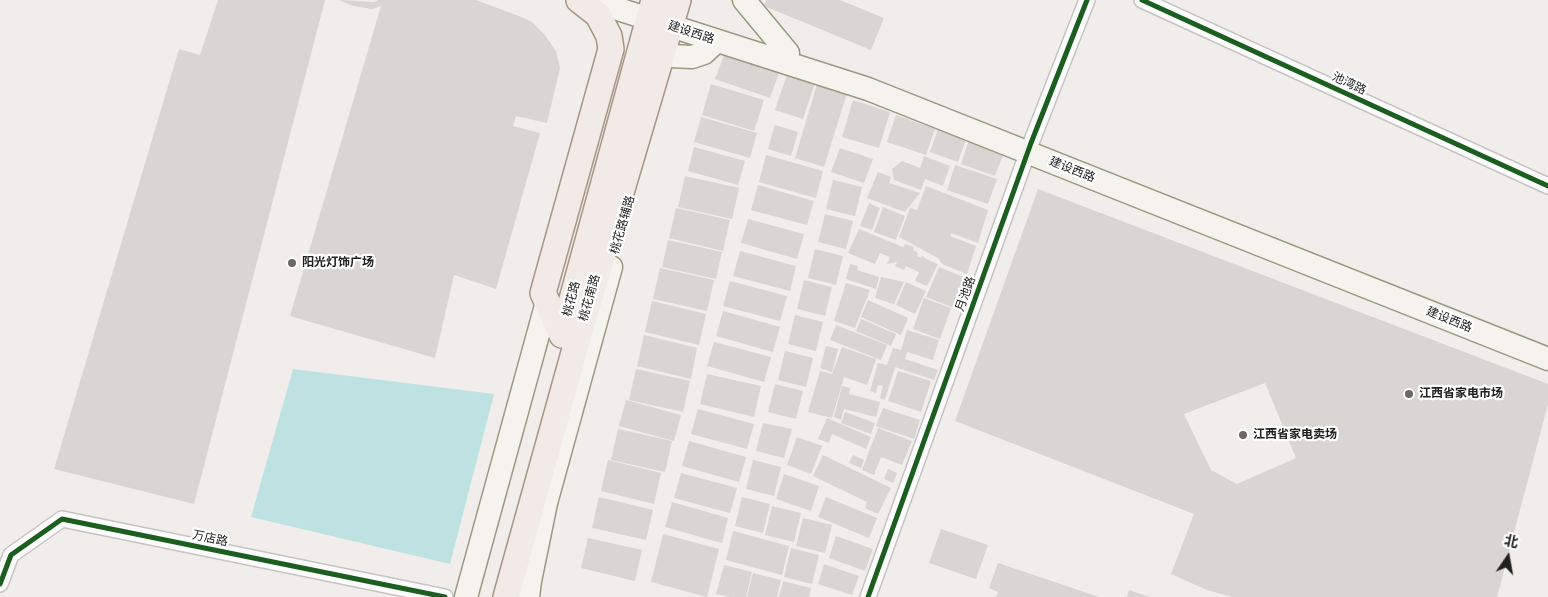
<!DOCTYPE html>
<html>
<head>
<meta charset="utf-8">
<style>
  body { margin:0 }
  #map { position:relative; width:1548px; height:597px; overflow:hidden; background:#f0edea; font-family:"Varela Round","Noto Sans SC",sans-serif }
  canvas { display:block }
  .north { position:absolute; left:1483px; top:532px; width:50px; height:50px; -webkit-text-stroke:4px #fff; paint-order:stroke; rotate:12deg; font-size:14px; font-weight:700; line-height:20px; text-align:center; color:#212121 }
  .north::after { content:''; display:block; margin:auto; width:18px; height:22px; background:#212121; clip-path:polygon(50% 0,100% 100%,50% 72%,0 100%) }
</style>
</head>
<body>
<div id="map">
<canvas width="1548" height="597"></canvas>
<div class="north">北</div>
</div>
<script>
const g = document.querySelector('canvas').getContext('2d');
g.lineJoin = 'round';
function fillPath(path, color) { g.fillStyle = color; g.fill(path, 'evenodd'); }
function trace(path, color, width, dash) { g.strokeStyle = color; g.lineWidth = width; g.lineCap = dash ? 'butt' : 'round'; g.setLineDash(dash || []); g.stroke(path); }
function write(font, color, halo, rows, align = 'center') {
  g.font = font + ' "Varela Round","Noto Sans SC",sans-serif'; g.lineWidth = 4.5; g.setLineDash([]); g.textBaseline = 'middle'; g.strokeStyle = halo; g.fillStyle = color; for (const [text, x, y, turn = 0] of rows) {
    g.save(); g.translate(x, y); g.rotate((+turn || 0) * Math.PI / 180); g.textAlign = isNaN(turn) ? turn : align; if (halo) g.strokeText(text, 0, 0); g.fillText(text, 0, 0); g.restore();
  }
}
fillPath(new Path2D(`
  M293,369L494,394L450,564L251,517Z`), '#bee2e2');
fillPath(new Path2D(`
  M218,0H325L194,504L54,469L179,49L200,55Z
  M339,0L374,2L379,0H476L519,16L532,22L544,34L556,51L560,68L547,123L516,116L513,126L540,133L496,289L454,275L435,358L290,316L381,6L372,9L353,6Z
  M766,0H840L884,18L871,50L764,6Z
  M726,50L780,70L770,98L715,79Z
  M787,74L815,83L803,119L775,110Z
  M818,81L848,90L824,167L795,158Z
  M711,84L764,100L754,131L702,115Z
  M853,100L890,112L879,148L842,137Z
  M896,115L935,129L926,155L887,142Z
  M701,117L757,133L750,158L694,142Z
  M775,125L798,132L791,156L768,149Z
  M938,129L966,139L958,162L930,152Z
  M969,140L1004,152L995,176L961,164Z
  M694,147L745,161L738,185L688,171Z
  M840,148L873,159L864,183L831,172Z
  M766,155L823,171L816,198L759,182Z
  M924,156L950,166L943,186L925,179L921,190L894,180L892,169L902,161L920,168Z
  M955,165L997,179L988,204L947,190Z
  M878,172L891,177L889,183L920,193L905,212L867,198Z
  M685,176L739,188L732,219L678,207Z
  M833,180L862,187L855,216L826,209Z
  M758,185L814,201L807,225L751,210Z
  M926,186L988,210L978,243L951,233L950,236L976,246L967,274L942,264L938,258L899,237L910,208L917,210Z
  M1038,189L1548,384V404L1497,597H1232L1207,590L1171,574L1194,514L955,421ZM1265,383L1296,458L1237,484L1211,470L1184,414Z
  M869,203L880,208L872,230L860,226Z
  M883,207L905,216L896,240L874,232Z
  M676,208L730,220L723,251L669,238Z
  M825,214L853,221L846,249L818,242Z
  M748,219L804,234L797,259L741,243Z
  M859,229L903,247L905,244L914,247L913,250L918,253L917,256L921,258L922,255L926,259L938,264L927,286L915,281L919,272L906,266L904,270L895,266L897,262L887,264L890,257L880,253L875,264L848,253Z
  M668,240L722,252L716,279L662,267Z
  M815,249L843,256L836,285L808,278Z
  M740,251L796,266L790,291L733,276Z
  M850,264L858,266L857,270L879,277L876,289L846,279Z
  M939,267L968,279L957,309L926,297Z
  M660,268L714,280L707,311L653,299Z
  M881,277L904,282L894,304L875,298Z
  M804,280L832,287L825,316L797,309Z
  M730,281L787,296L780,321L723,306Z
  M906,282L926,291L915,314L896,305Z
  M846,283L870,290L855,328L834,321Z
  M924,298L951,308L940,339L913,329Z
  M868,300L908,318L901,335L861,317Z
  M652,301L706,314L699,345L645,332Z
  M723,311L780,327L773,352L716,336Z
  M795,315L823,322L816,351L788,344Z
  M861,319L896,334L891,346L856,331Z
  M836,325L887,345L881,360L830,340Z
  M907,330L939,340L933,360L907,352L905,359L938,370L934,380L895,367L885,400L880,398L883,386L878,385L876,393L870,391L878,363L887,365L893,348L901,350Z
  M644,335L697,348L691,379L637,366Z
  M714,342L771,357L764,382L707,366Z
  M826,346L838,349L832,372L820,368Z
  M842,347L876,359L867,385L844,377L832,418L808,412L820,371L832,374Z
  M785,351L813,358L806,387L778,380Z
  M636,369L690,381L683,412L629,400Z
  M898,371L931,381L921,412L888,401Z
  M707,374L761,386L754,417L700,404Z
  M775,384L803,391L796,419L768,412Z
  M842,386L850,388L849,394L880,402L876,417L844,409L841,420L834,417Z
  M626,400L681,415L674,441L619,426Z
  M883,408L920,420L914,439L876,426Z
  M698,409L754,424L747,449L691,434Z
  M845,412L875,423L871,434L841,423Z
  M827,418L871,437L866,449L832,434L829,443L818,439Z
  M763,423L792,429L784,458L756,451Z
  M878,428L912,441L902,465L881,457L874,475L862,470Z
  M618,429L672,441L665,472L611,460Z
  M797,437L822,446L811,474L787,465Z
  M689,441L746,457L739,482L682,466Z
  M823,455L891,488L878,514L865,508L867,502L813,476Z
  M853,455L864,460L861,468L849,463Z
  M608,460L661,473L654,504L601,491Z
  M753,460L781,467L774,496L746,489Z
  M888,469L897,473L893,483L884,479Z
  M681,473L737,488L730,513L674,498Z
  M784,474L819,486L811,511L776,499Z
  M599,497L653,510L646,540L592,528Z
  M742,497L770,504L763,533L735,526Z
  M826,497L877,518L869,538L818,517Z
  M672,502L728,518L722,543L665,527Z
  M772,506L801,513L794,542L765,535Z
  M803,518L832,525L825,553L796,546Z
  M941,529L988,545L976,579L929,563Z
  M733,531L789,546L782,575L726,560Z
  M663,534L719,549L707,597L651,582Z
  M836,536L873,549L865,571L829,558Z
  M588,538L642,550L635,581L581,568Z
  M791,548L819,555L812,584L784,577Z
  M998,563L1099,597H996L998,592L989,588Z
  M824,564L859,576L852,595L818,584Z
  M724,565L752,572L746,597H730L716,594Z
  M753,573L781,580L777,597H747Z
  M783,581L811,588L809,597H779Z
  M1129,590L1150,597H1127Z`), '#d8d5d3');
const minor = new Path2D(`
  M1142,0L1548,186
  M0,584L11,555L62,519L445,597
  M868,597L1031,143L1087,0`);
const secondary = new Path2D(`
  M590,0L868,89L1548,359
  M744,0L788,53
  M670,56L692,57L704,53L717,41
  M466,597L547,302
  M528,597L530,581L546,503L611,267`);
const primary = new Path2D(`
  M566,321L654,0
  M562,335L543,293L611,49L609,36L598,15L579,0
  M506,597L578,338L678,0`);
trace(minor, '#c5c4c2', 18);
trace(secondary, '#9b9881', 25);
trace(primary, '#a79685', 28);
trace(minor, '#fdfcfc', 15);
trace(secondary, '#f4f3ed', 22);
trace(primary, '#f2eae6', 25);
trace(new Path2D(`
  M1142,0L1548,186
  M0,584L11,555L62,519L445,597
  M868,597L1031,143L1087,0`), '#1b5e20', 5);
for (const [x, y, r, color] of [
  [292,263,5,"#696867"],
  [1409,394,5,"#696867"],
  [1243,435,5,"#696867"]
]) { const dot = new Path2D(); dot.arc(x, y, r, 0, 2 * Math.PI); g.fillStyle = color; g.fill(dot); trace(dot, '#fff', 2); }
write('12px', '#212121', '#fff', [
  ["建设西路",691,33,18],
  ["池湾路",1349,84,25],
  ["建设西路",1072,170,22],
  ["桃花路辅路",623,225,-74],
  ["月池路",966,294,-70],
  ["桃花南路",590,298,-74],
  ["桃花路",572,299,-75],
  ["建设西路",1449,320,22],
  ["万店路",210,539,12]
]);
write('bold 12px', '#212121', '#fff', [
  ["阳光灯饰广场",302,263],
  ["江西省家电市场",1419,394],
  ["江西省家电卖场",1253,435]
], 'left');
</script>
</body>
</html>
